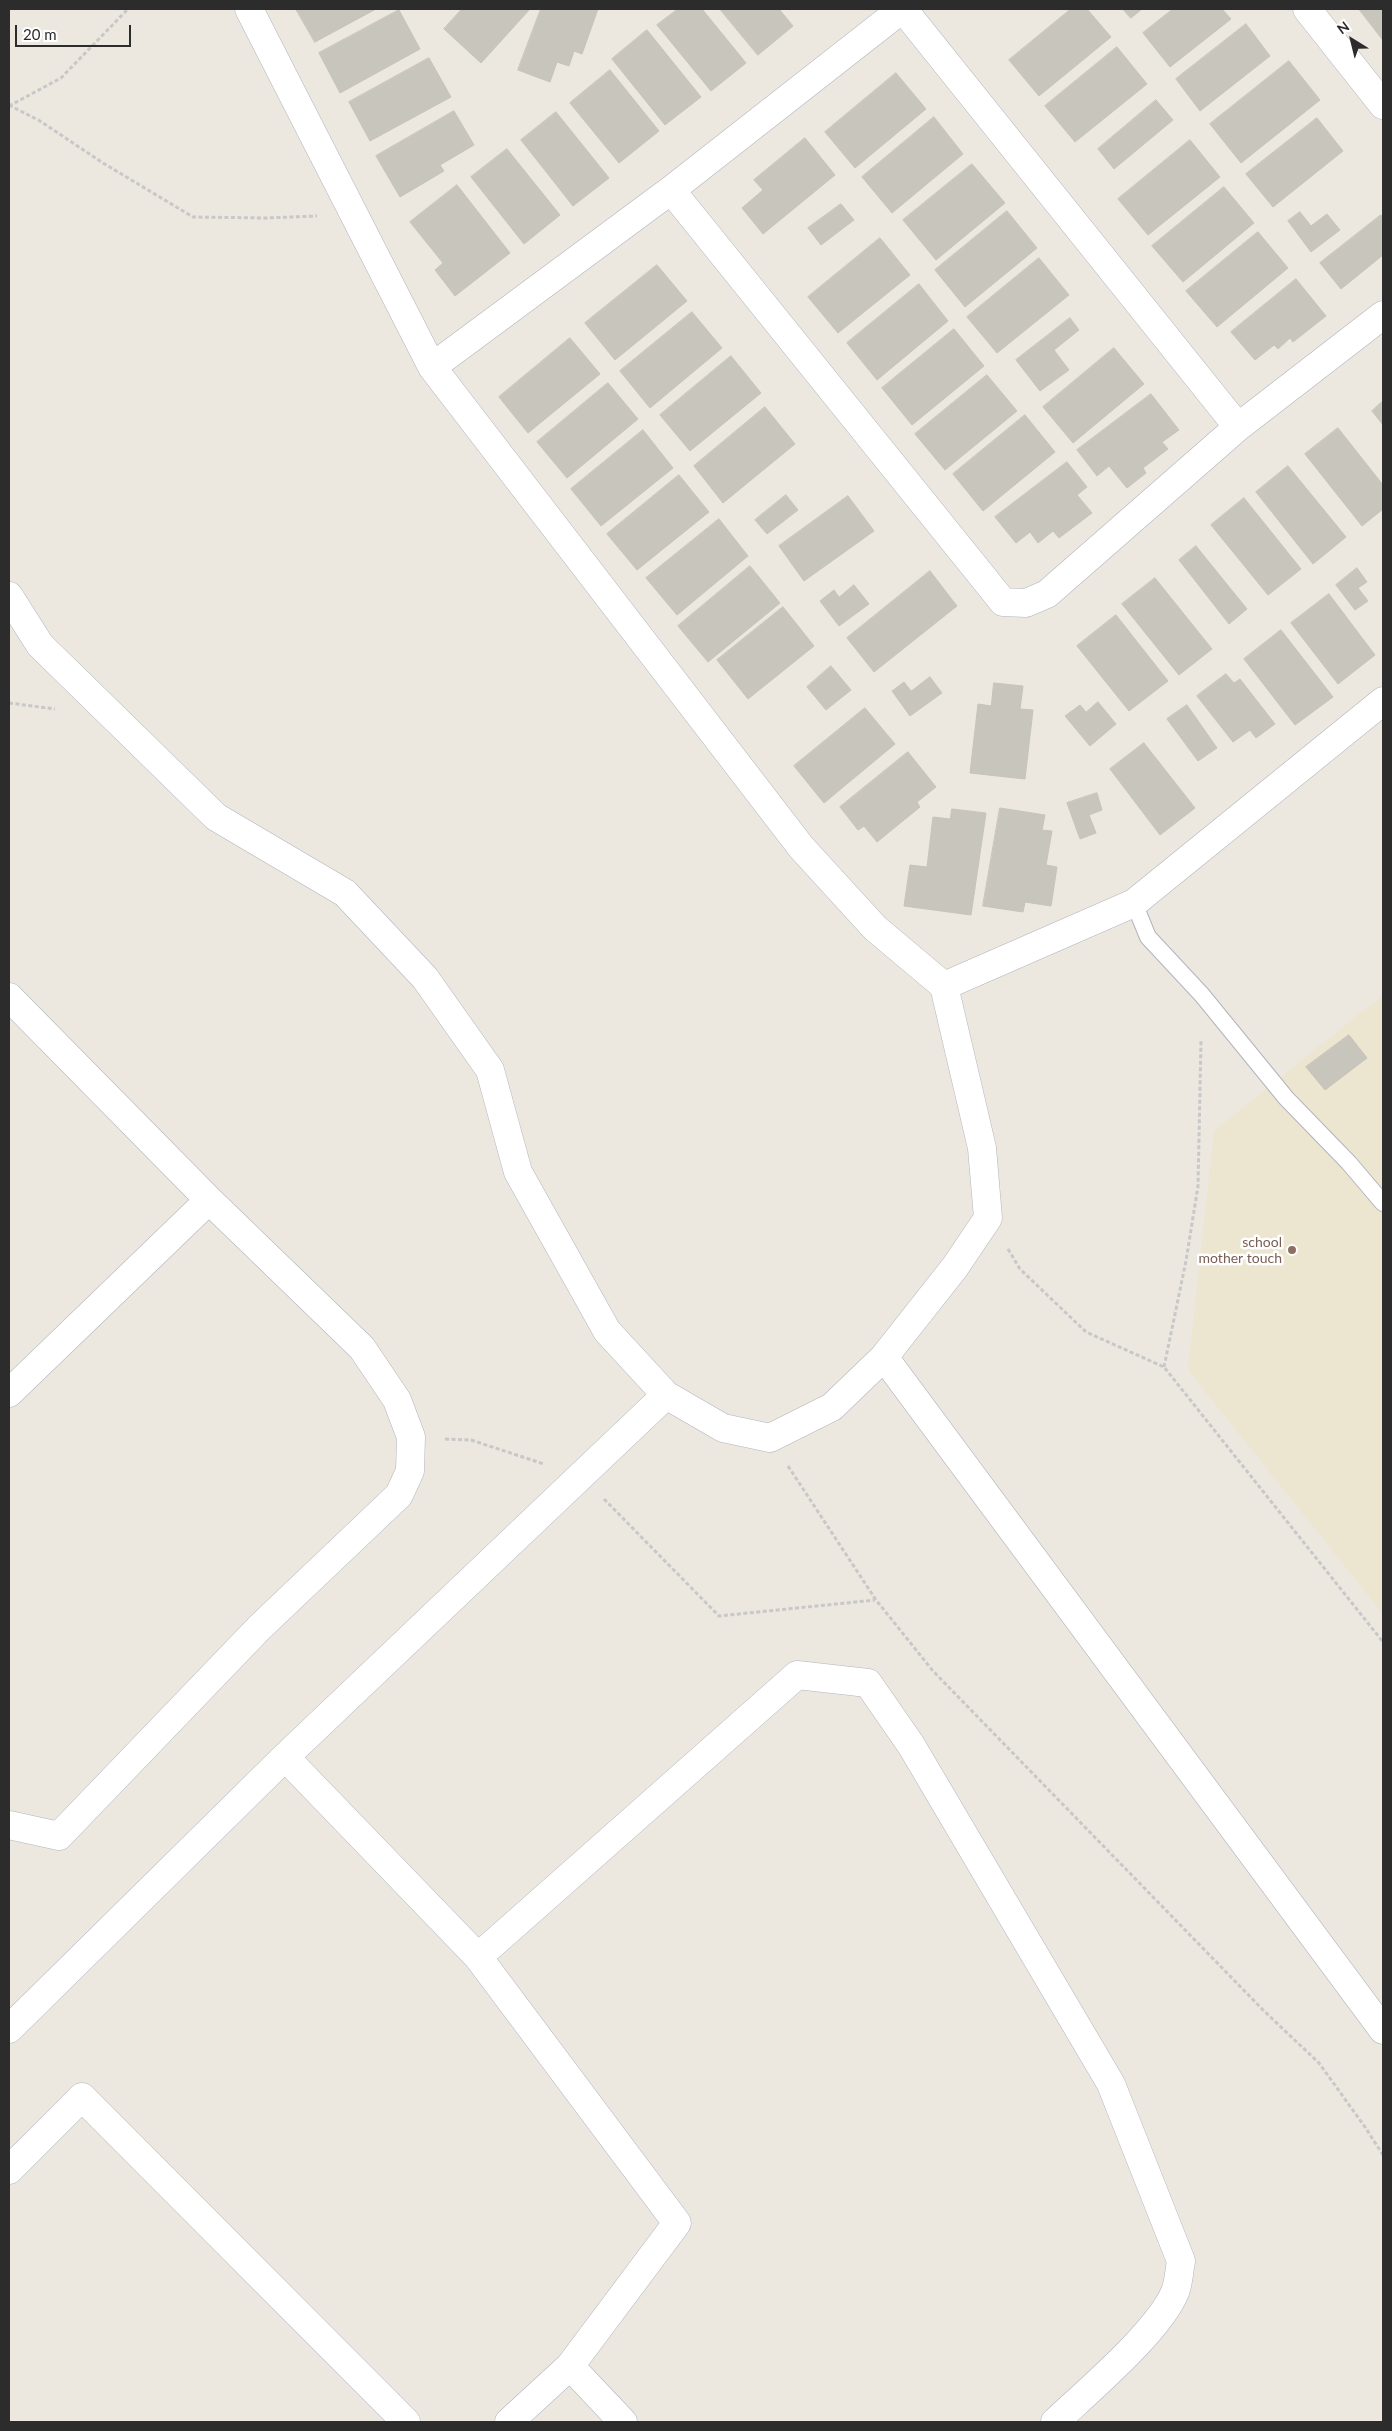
<!DOCTYPE html>
<html>
<head>
<meta charset="utf-8">
<style>
  body { margin:0 }
  #map { position:relative; width:1392px; height:2431px; overflow:hidden; background:#ece7df; font-family:Lato,sans-serif }
  canvas { display:block }
  .frame { position:absolute; inset:0; border:10px solid #2c2c2c; pointer-events:none }
  .north { position:absolute; left:1327px; top:15px; width:50px; height:50px; -webkit-text-stroke:4px #fff; paint-order:stroke; rotate:324deg; font-size:14px; font-weight:700; line-height:20px; text-align:center; color:#2c2c2c }
  .north::after { content:''; display:block; margin:auto; width:18px; height:22px; background:#2c2c2c; clip-path:polygon(50% 0,100% 100%,50% 72%,0 100%) }
  .scale { position:absolute; left:15px; top:25px; width:116px; height:22px; box-sizing:border-box; border:2px solid #2c2c2c; border-top:0; padding-left:6px; font-size:15px; line-height:18px; white-space:nowrap; color:#2c2c2c; -webkit-text-stroke:4px #fff; paint-order:stroke }
</style>
</head>
<body>
<div id="map">
<canvas width="1392" height="2431"></canvas>
<div class="frame"></div>
<div class="north">N</div>
<div class="scale">20 m</div>
</div>
<script>
const g = document.querySelector('canvas').getContext('2d');
g.lineJoin = 'round';
function fillPath(path, color) { g.fillStyle = color; g.fill(path, 'evenodd'); }
function trace(path, color, width, dash) { g.strokeStyle = color; g.lineWidth = width; g.lineCap = dash ? 'butt' : 'round'; g.setLineDash(dash || []); g.stroke(path); }
function write(font, color, halo, rows, align = 'center') {
  g.font = font + ' Lato,sans-serif'; g.lineWidth = 5; g.setLineDash([]); g.textBaseline = 'middle'; g.strokeStyle = halo; g.fillStyle = color; for (const [text, x, y, turn = 0] of rows) {
    g.save(); g.translate(x, y); g.rotate((+turn || 0) * Math.PI / 180); g.textAlign = isNaN(turn) ? turn : align; if (halo) g.strokeText(text, 0, 0); g.fillText(text, 0, 0); g.restore();
  }
}
fillPath(new Path2D(`
  M1383,995V1614L1188,1370L1214,1131Z`), '#ece5d0');
const building = new Path2D(`
  M296,9H376L315,42Z
  M462,9H530L481,63L444,29Z
  M541,9H598L582,54L574,51L569,66L557,62L550,82L518,70Z
  M678,9H702L746,63L711,91L657,25Z
  M720,9H779L793,26L758,55Z
  M1071,9H1087L1111,37L1039,96L1009,60Z
  M1123,9H1142L1131,18Z
  M1173,9H1222L1231,19L1170,67L1143,33Z
  M1359,9H1383V40Z
  M399,10L420,49L340,93L319,53Z
  M1246,24L1270,56L1200,111L1176,79Z
  M647,30L701,97L665,125L612,59Z
  M1117,47L1147,84L1075,142L1045,106Z
  M429,58L451,97L370,141L349,102Z
  M1289,61L1320,100L1241,163L1210,124Z
  M610,70L659,131L619,163L570,103Z
  M896,73L926,109L855,168L825,132Z
  M1156,100L1173,120L1114,169L1098,149Z
  M454,111L474,145L440,165L444,171L400,197L376,156Z
  M556,112L609,178L573,206L521,140Z
  M934,117L963,154L892,213L862,177Z
  M1317,118L1343,151L1273,207L1246,174Z
  M805,138L835,175L763,234L742,208L763,190L754,180Z
  M1190,140L1220,177L1148,235L1118,199Z
  M507,149L560,215L524,244L471,177Z
  M972,164L1005,203L936,260L903,220Z
  M457,185L510,253L455,296L435,270L443,263L410,222Z
  M1224,187L1254,223L1183,282L1152,246Z
  M841,204L854,220L821,245L808,228Z
  M1007,211L1037,248L965,307L935,270Z
  M1300,212L1311,226L1327,214L1340,230L1311,252L1288,221Z
  M1381,215L1383,218V255L1341,289L1320,263Z
  M1258,232L1288,268L1217,327L1186,291Z
  M880,238L910,275L838,333L808,297Z
  M1039,258L1069,295L997,353L967,317Z
  M657,265L687,301L615,360L585,323Z
  M1296,279L1326,316L1293,342L1290,338L1278,349L1274,345L1255,360L1231,332Z
  M919,284L948,321L877,380L847,343Z
  M692,312L722,348L650,408L620,371Z
  M1070,318L1079,330L1054,350L1069,370L1040,391L1016,360Z
  M954,329L984,366L912,425L882,388Z
  M570,338L600,374L528,433L499,397Z
  M1114,348L1144,384L1073,443L1043,407Z
  M731,356L761,393L690,451L660,415Z
  M987,375L1017,411L945,470L915,434Z
  M608,383L638,419L567,478L537,442Z
  M1151,394L1179,430L1162,442L1168,449L1143,468L1146,473L1127,488L1109,466L1097,476L1077,450Z
  M1383,401V425L1372,411Z
  M765,407L795,444L723,503L694,466Z
  M1025,415L1055,452L983,511L953,474Z
  M1338,428L1383,485V509L1362,526L1305,454Z
  M643,430L673,468L601,526L571,489Z
  M1067,462L1087,487L1077,495L1092,513L1059,538L1053,531L1038,543L1030,532L1016,543L995,517Z
  M1288,466L1346,537L1313,564L1256,492Z
  M679,475L709,512L637,570L607,534Z
  M786,495L798,510L767,534L755,520Z
  M848,496L874,531L804,581L779,546Z
  M1244,498L1301,569L1268,595L1211,525Z
  M719,519L748,556L677,615L646,578Z
  M1196,546L1247,609L1229,624L1179,560Z
  M750,566L780,603L708,662L678,626Z
  M1357,568L1367,582L1358,588L1368,601L1355,610L1336,585Z
  M930,571L957,606L874,672L847,638Z
  M1155,578L1212,649L1179,675L1122,604Z
  M854,585L869,604L839,626L820,601L834,590L839,597Z
  M1329,594L1375,655L1338,684L1291,623Z
  M783,607L814,646L748,699L717,660Z
  M1116,615L1168,681L1129,711L1077,646Z
  M1281,630L1333,697L1295,725L1244,659Z
  M831,666L851,690L826,710L807,687Z
  M1226,674L1234,683L1240,679L1275,724L1256,738L1250,730L1233,742L1197,696Z
  M930,677L942,693L910,716L892,691L904,682L911,691Z
  M994,683L1023,686L1020,709L1033,710L1025,779L970,773L978,704L991,706Z
  M1098,702L1116,724L1090,746L1065,716L1080,705L1086,712Z
  M1187,705L1217,748L1198,761L1167,719Z
  M865,708L895,744L824,803L794,766Z
  M1144,743L1195,808L1160,835L1110,769Z
  M908,752L936,787L917,802L920,807L877,842L864,826L858,830L840,807Z
  M1097,793L1102,810L1089,815L1096,833L1080,839L1067,803Z
  M1000,808L1045,815L1042,830L1052,831L1046,865L1057,867L1051,906L1025,902L1023,912L983,906Z
  M952,809L986,813L971,915L904,906L910,865L927,867L933,817L950,819Z
  M1349,1035L1367,1058L1325,1090L1306,1067Z`);
fillPath(building, '#c8c5bd');
trace(building, '#c7c3b9', 1);
const lane = new Path2D(`
  M1134,903L1148,937L1202,995L1286,1098L1349,1163L1383,1203`);
const street = new Path2D(`
  M902,9L671,190L1003,602L1026,603L1047,594L1238,427L1383,315
  M903,9L1238,427
  M1307,9L1383,105
  M432,367L671,190
  M9,596L40,645L216,817L345,893L425,978L490,1070L518,1172L607,1331L666,1395L723,1428L770,1438L832,1407L884,1357L955,1267L988,1218L982,1148L944,986L875,928L801,847L432,367L249,9
  M944,986L1134,903L1383,701
  M9,997L209,1200L362,1348L397,1400L411,1437L410,1471L399,1495L259,1628L59,1836L9,1825
  M884,1357L1383,2030
  M9,1393L209,1200
  M285,1757L478,1957L677,2223L570,2366L509,2422
  M478,1957L797,1675L868,1683L911,1745L1111,2084L1181,2261C1179,2271 1179,2282 1175,2292C1159,2331 1088,2391 1055,2422
  M9,2029L285,1757L666,1395
  M9,2170L82,2097L406,2422
  M570,2366L623,2422`);
trace(lane, '#b2b4be', 18);
trace(street, '#b2b4be', 29);
trace(new Path2D(`
  M9,105L40,121L103,163L193,217L265,218L317,216
  M9,106L61,78L128,9
  M9,703L55,709
  M1008,1249L1020,1269L1086,1332L1164,1367L1383,1642
  M1164,1367L1186,1261L1198,1186L1201,1041
  M445,1439L471,1440L544,1464
  M788,1466L876,1600L933,1671L1264,2011L1319,2063L1365,2127L1383,2155
  M604,1499L719,1616L875,1600`), '#c8c8c8', 3, [4, 2.5]);
trace(lane, '#fff', 16);
trace(street, '#fff', 28);
for (const [x, y, r, color] of [
  [1292,1250,5,"#8d6e63"]
]) { const dot = new Path2D(); dot.arc(x, y, r, 0, 2 * Math.PI); g.fillStyle = color; g.fill(dot); trace(dot, '#fff', 2); }
write('14px', '#785e54', '#fff', [
  ["school",1282,1242],
  ["mother touch",1282,1258]
], 'right');
</script>
</body>
</html>
